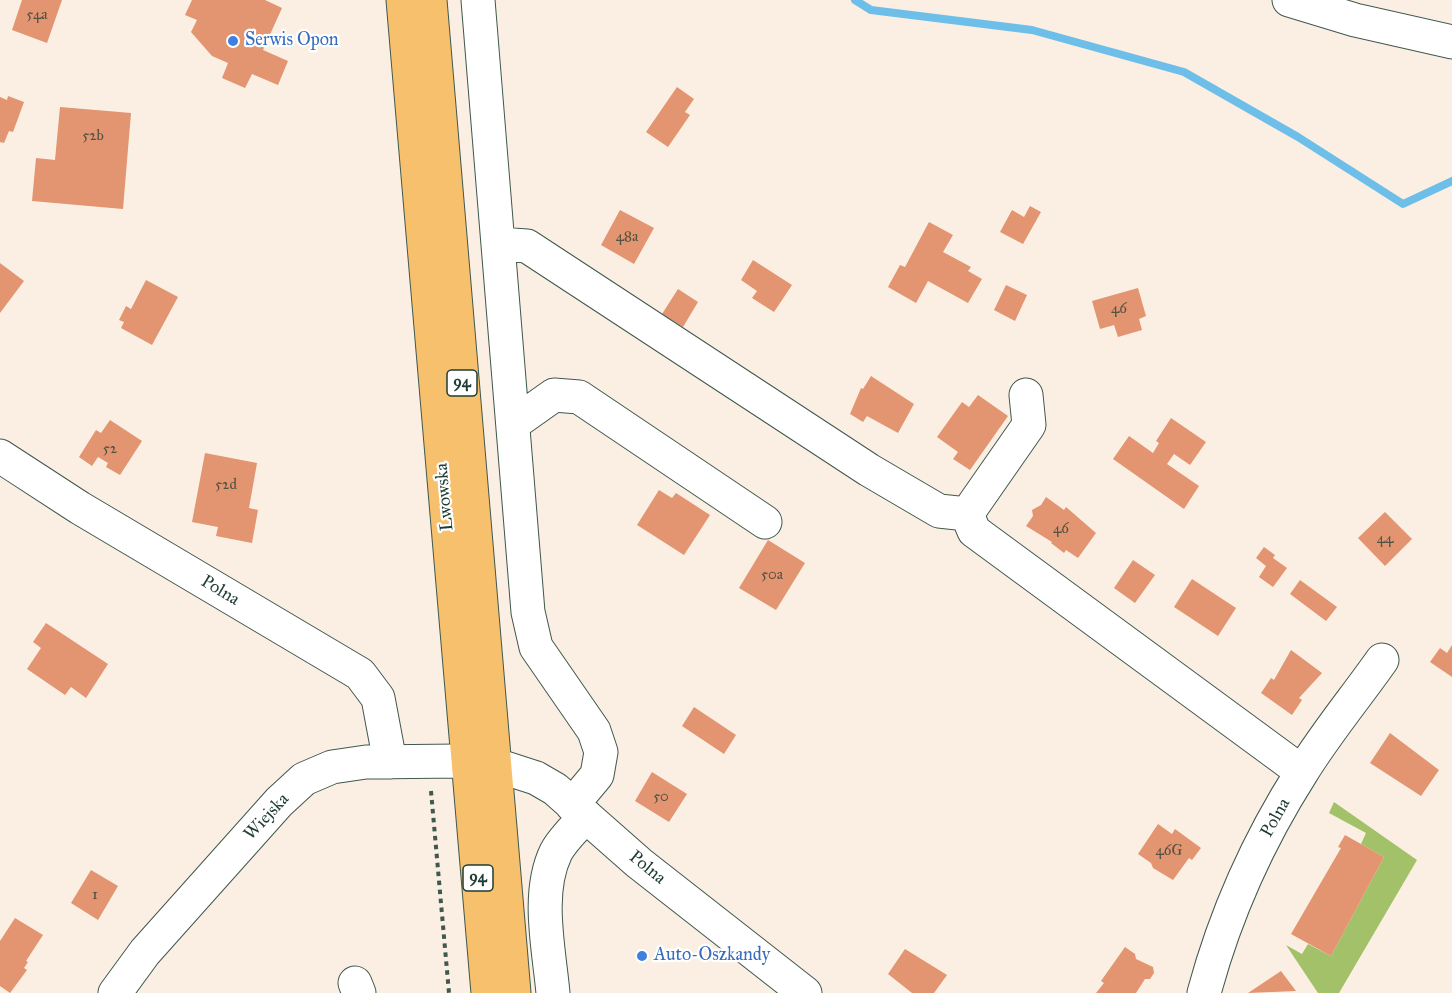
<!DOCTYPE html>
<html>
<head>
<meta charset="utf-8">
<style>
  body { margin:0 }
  canvas { display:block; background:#faefe2 }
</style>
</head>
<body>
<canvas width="1452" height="993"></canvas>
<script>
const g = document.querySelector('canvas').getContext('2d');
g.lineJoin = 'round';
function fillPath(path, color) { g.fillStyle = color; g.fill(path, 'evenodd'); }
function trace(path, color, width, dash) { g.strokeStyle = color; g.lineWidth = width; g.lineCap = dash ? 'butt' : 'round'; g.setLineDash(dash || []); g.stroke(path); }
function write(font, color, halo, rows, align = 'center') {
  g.font = font + ' "IM FELL Great Primer",serif'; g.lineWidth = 4.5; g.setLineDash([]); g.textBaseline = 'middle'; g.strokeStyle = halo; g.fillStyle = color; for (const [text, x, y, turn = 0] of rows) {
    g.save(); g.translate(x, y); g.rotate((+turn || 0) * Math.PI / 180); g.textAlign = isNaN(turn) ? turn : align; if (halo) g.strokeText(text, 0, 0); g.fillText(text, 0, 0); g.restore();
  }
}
fillPath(new Path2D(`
  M1334,802L1417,860L1339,993H1318L1286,945L1302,954L1308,944L1331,956L1384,857L1361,844L1366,833L1329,813Z`), '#a2c169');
trace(new Path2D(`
  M855,0L871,10L1032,30L1184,72L1298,137L1403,204L1452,181`), '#6dbee8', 8);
fillPath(new Path2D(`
  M22,0H62L47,43L12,30Z
  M192,0H265L282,8L263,50L288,61L278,85L252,74L245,88L222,78L228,63L212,56L191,32L197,20L185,15Z
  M677,87L694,99L685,112L690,115L668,147L646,132Z
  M8,96L24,102L13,132L9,131L4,143L0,142V97L7,100Z
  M60,107L131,113L123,209L32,201L36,158L55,160Z
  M1030,206L1041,212L1023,244L1000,232L1012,210L1024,217Z
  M620,210L654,228L634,264L601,245Z
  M929,222L953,235L943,252L971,267L968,271L982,279L968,303L928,281L916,303L888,287L900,265L905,267Z
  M753,260L792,285L774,312L752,298L757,291L741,280Z
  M0,263L24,281L0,313Z
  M146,280L178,297L152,345L121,328L124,322L119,320L126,306L131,309Z
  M1006,285L1027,295L1015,321L994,310Z
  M1138,288L1146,316L1139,319L1142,330L1118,337L1114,325L1100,329L1092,301Z
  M678,289L698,302L683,327L662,314Z
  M871,376L914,404L898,433L867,416L863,422L850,414L861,388L863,389Z
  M978,395L1008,416L970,470L953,459L958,452L937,437L962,402L969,407Z
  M1171,418L1206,442L1190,465L1174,454L1167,464L1199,486L1184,509L1113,459L1129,436L1153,453L1159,443L1156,441Z
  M110,420L142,441L120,475L106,467L108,463L98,457L92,466L79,457L96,430L101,433Z
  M205,453L257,463L249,508L258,510L252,543L216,536L218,527L192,522Z
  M659,490L672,498L676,493L710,515L684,555L637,525Z
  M1046,497L1064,510L1066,507L1096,533L1078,558L1066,550L1064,553L1051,543L1052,542L1026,526L1033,516L1032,510L1041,505Z
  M1385,512L1412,539L1385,566L1358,538Z
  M768,540L805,563L776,610L739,588Z
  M1264,547L1275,555L1273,558L1287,568L1273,587L1259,577L1266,566L1256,558Z
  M1133,560L1155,575L1135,603L1114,588Z
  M1192,579L1236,608L1218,636L1174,607Z
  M1300,580L1337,607L1326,621L1290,594Z
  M46,623L108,664L86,698L71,687L65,695L27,669L41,648L33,642Z
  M1452,645V677L1430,662L1440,648L1447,653Z
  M1291,650L1322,673L1299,698L1302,700L1292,715L1261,693L1271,678L1274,680Z
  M694,707L736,735L724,754L682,726Z
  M1390,733L1439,770L1421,796L1370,763Z
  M652,772L687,794L669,822L635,801Z
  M1158,824L1172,834L1175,829L1201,848L1192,860L1189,858L1173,880L1153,868L1151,863L1138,854Z
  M1345,835L1384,857L1331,956L1291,934L1341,848L1338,847Z
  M91,870L118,886L98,920L71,903Z
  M15,918L43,935L26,961L28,962L24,968L27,970L10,993L0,986V941Z
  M1125,947L1135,954L1136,959L1153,967L1154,973L1150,979H1145L1136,993H1096L1104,983L1101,981Z
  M905,949L947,975L934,993H912L888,974Z
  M1281,971L1296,991L1248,993Z`), '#e39470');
const minor = new Path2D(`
  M478,0L528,612L536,647L594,731L601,752L597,775L572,805
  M1289,0L1355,20L1452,42
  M498,244L527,246L869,470L939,511L967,514
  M1026,395L1029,425L967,514L974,531L1302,772
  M513,424L554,395L579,397L765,522
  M0,456L80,508L360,674L378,698L390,762
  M355,983L359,993
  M115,993L145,952L279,802L304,779L332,767L366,762L459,761L502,767L536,778L555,789L639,863L805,993
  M553,993C549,949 536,893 556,852C563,839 576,827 586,816
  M1204,993C1225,915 1258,841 1302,772C1326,733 1356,697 1382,660`);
const major = new Path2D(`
  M403,0L488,993
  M430,0L514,993`);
trace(minor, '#40584e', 35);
trace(major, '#40584e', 35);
trace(new Path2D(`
  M431,791L449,993`), '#40584e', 4, [4.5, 4.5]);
trace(minor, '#fff', 33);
trace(major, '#f7c06c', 33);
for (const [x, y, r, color] of [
  [233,41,6,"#3f7fe0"],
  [642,956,6,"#3f7fe0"]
]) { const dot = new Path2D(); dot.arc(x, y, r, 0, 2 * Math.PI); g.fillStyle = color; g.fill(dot); trace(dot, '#fff', 2); }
write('15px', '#505343', null, [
  ["54a",37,15],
  ["52b",93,136],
  ["48a",627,237],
  ["46",1119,309],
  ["52",110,449],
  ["52d",226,485],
  ["46",1061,529],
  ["44",1385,539],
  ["50a",772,575],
  ["50",661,797],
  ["46G",1169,851],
  ["1",95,895]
]);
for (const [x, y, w] of [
  [462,383,30],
  [478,878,30]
]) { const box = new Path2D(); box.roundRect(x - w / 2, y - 13, w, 26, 4.5); g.fillStyle = '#fff'; g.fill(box); trace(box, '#1f3d34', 1.5); }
write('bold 16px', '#1f3d34', null, [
  ["94",462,383],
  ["94",478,878]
]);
write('18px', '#366cbe', '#fff', [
  ["Serwis Opon",245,41],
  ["Auto-Oszkandy",654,956]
], 'left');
write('18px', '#1f3d34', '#fff', [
  ["Lwowska",445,497,-95],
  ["Polna",220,591,31],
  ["Wiejska",267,817,-47],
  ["Polna",1276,818,-61],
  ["Polna",647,868,39]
]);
</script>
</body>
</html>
